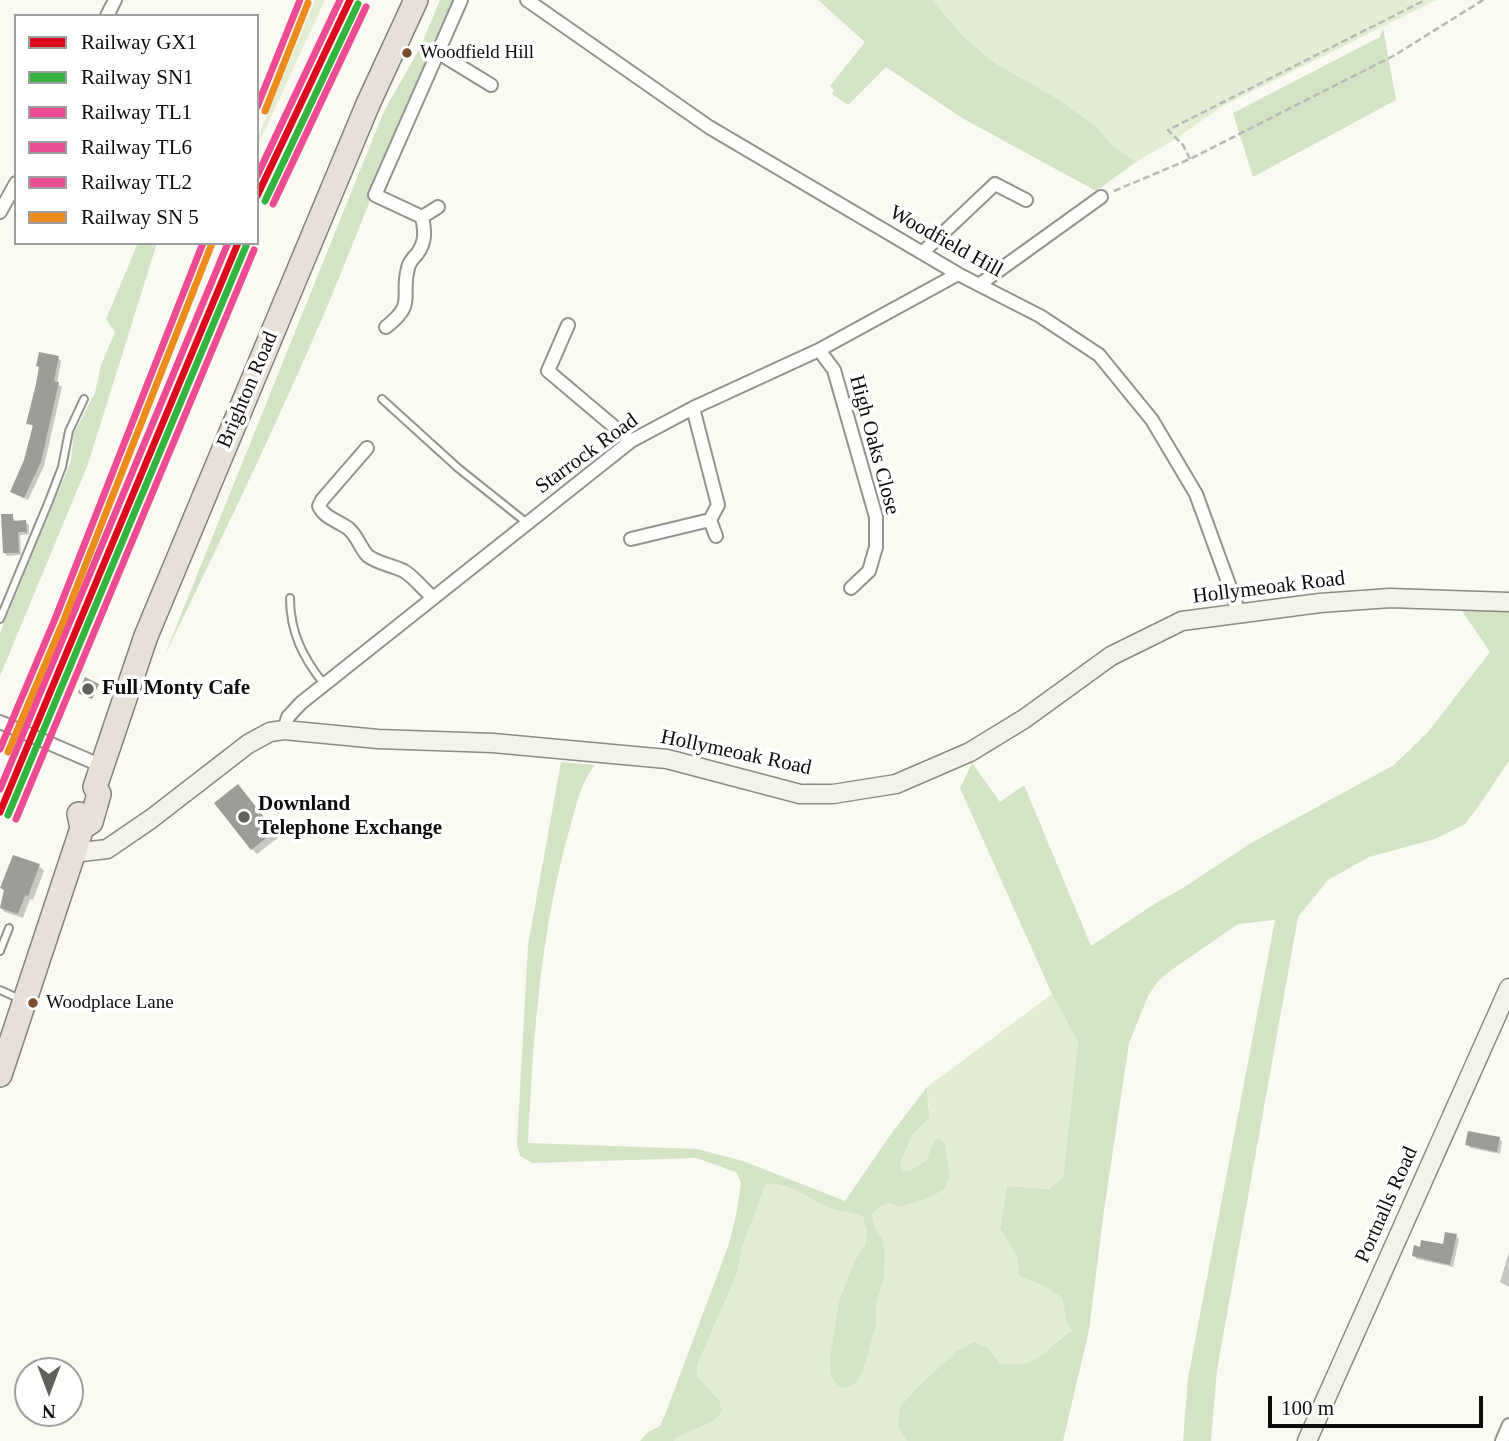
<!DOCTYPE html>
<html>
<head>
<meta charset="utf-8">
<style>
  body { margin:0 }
  #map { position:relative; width:1509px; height:1441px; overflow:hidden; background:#faf9f2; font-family:Georgia,serif }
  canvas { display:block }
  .legend { position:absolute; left:14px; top:14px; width:245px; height:231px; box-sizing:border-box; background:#fff; border:2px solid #9e9e9e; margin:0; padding:9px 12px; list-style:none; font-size:21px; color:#0d0d0d }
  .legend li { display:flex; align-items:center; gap:14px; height:35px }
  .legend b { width:35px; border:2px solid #9e9e9e }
  .north { position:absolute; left:14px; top:1357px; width:70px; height:70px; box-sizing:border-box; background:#fff; border:2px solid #9e9e9e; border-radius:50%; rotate:180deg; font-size:19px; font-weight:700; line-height:28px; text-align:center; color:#0d0d0d }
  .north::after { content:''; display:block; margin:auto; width:24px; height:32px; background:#60605d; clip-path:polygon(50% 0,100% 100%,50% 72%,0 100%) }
  .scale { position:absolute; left:1268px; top:1396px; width:215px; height:32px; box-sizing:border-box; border:4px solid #0d0d0d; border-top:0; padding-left:9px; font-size:21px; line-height:24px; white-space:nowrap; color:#0d0d0d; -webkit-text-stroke:5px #fff; paint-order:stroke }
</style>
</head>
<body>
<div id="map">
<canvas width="1509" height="1441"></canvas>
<ul class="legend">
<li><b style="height:9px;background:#dc0a1e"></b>Railway GX1</li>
<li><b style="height:9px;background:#33b540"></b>Railway SN1</li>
<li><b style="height:9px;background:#ee4b95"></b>Railway TL1</li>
<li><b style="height:9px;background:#ee4b95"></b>Railway TL6</li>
<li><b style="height:9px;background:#ee4b95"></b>Railway TL2</li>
<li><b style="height:9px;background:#eb8c1c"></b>Railway SN 5</li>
</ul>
<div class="north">N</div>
<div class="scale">100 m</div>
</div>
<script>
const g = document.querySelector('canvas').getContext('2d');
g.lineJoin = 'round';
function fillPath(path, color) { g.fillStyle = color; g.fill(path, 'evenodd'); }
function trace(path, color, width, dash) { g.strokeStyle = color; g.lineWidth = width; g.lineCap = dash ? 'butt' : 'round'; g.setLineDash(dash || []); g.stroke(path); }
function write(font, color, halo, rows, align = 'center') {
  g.font = font + ' Georgia,serif'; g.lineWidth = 7; g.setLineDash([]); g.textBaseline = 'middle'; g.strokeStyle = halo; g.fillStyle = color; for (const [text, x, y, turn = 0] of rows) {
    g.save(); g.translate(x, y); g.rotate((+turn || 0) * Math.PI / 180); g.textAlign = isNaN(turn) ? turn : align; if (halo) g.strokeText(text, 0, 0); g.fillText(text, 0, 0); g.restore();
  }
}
fillPath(new Path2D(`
  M315,0H325L257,147V139Z
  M932,0H1436L1221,107L1177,138L1136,162L1111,144L1096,126L1058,99L995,63L965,38Z
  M1052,994L1078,1042L1063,1178L1049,1189L1007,1186L1000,1227L1017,1256L1019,1276L1046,1287L1062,1298L1067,1323L1072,1331C1040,1350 1041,1371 1000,1363L989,1349L957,1351L939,1369L898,1427L907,1441H674L719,1400L697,1376V1365L737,1274L742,1247L766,1184C788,1181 810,1200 830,1208C841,1213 852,1211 863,1217L867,1232L865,1245L855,1260L830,1357L863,1371L876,1326V1305L884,1278L885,1253L882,1238L874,1226L872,1215L878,1208L888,1203L900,1207L914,1201L950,1176L945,1145L933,1143L926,1161L910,1171L903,1170L900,1164L912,1135L929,1108L927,1087Z`), '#e2edd4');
fillPath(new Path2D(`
  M440,0H455C406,103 368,210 324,314C274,430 219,544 164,657L384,111L420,48Z
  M818,0H932L965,38L995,63L1058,99L1096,126L1111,144L1136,162L1096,191L962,118L886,67L848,105L832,94L834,90L830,86L865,42Z
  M1383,28L1396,100L1253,177L1233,113L1380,37Z
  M138,243H157L88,464L0,676V633L71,461L74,433L95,393L101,365L115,332L106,319Z
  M1462,611H1509V761L1478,807L1465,824L1435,839L1369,857L1328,880L1298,917L1217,1370L1211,1441H1183L1188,1378L1275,920L1238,924L1170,971L1158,981L1148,996L1129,1043L1104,1210L1089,1330L1063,1441H907L898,1427L900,1407L917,1388L957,1351L974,1342L989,1349L1000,1363C1040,1370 1041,1350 1072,1331L1067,1323L1062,1298L1046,1287L1019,1276L1017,1256L1000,1228L1007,1186L1049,1189L1063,1178L1078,1042L1052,994L960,788L972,763L1000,802L1024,785L1091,946L1156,903L1183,888L1251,843L1394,765L1428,732L1490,652Z
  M561,762L595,765C581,782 577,803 571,824C541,927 533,1036 528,1143L697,1149L743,1161L845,1201L891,1134L927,1087L929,1118L912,1135L900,1164L903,1170L909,1171L926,1161L933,1143L939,1138L945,1145L950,1176L944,1189L929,1198L900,1207L888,1203L878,1208L872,1215L874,1226L882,1238L885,1253L884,1278L876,1305V1326L863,1371L855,1383L845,1388L838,1386L831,1375L830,1357L839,1302L855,1260L865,1245L867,1232L863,1217C852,1211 841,1213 830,1208C810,1200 788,1181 766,1184L742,1247L737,1274L697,1365V1376L719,1400L722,1411C708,1431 689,1425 674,1441H640L648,1432L660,1426L668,1407L729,1244L736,1215L741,1183L736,1172L696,1158L533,1163L520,1156L517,1143L528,945Z`), '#d2e4c3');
fillPath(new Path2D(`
  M58,358L61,361L57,384L62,387L44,466L28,500L12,491L25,461L34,427L28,423Z
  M582,446L591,453L585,460L577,453Z
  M12,516L16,522H25L29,525V534L20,535L21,555L7,556L4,552Z
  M243,792L279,837L257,854L252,849Z
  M39,866L44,871L33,900L30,899L23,918L5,912L0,907L6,891Z
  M1499,1138L1502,1142L1500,1154L1471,1148L1467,1145Z
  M1456,1236L1459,1239L1453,1267L1417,1259L1414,1256L1421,1249L1444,1246Z
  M1509,1252V1287L1500,1282Z`), '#0003');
fillPath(new Path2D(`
  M39,352L59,356L54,381L59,382L41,462L24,498L10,492L24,460L33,425L26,424L36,384L39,367L36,366Z
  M1,514H13V521L26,520L27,532H18L19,553H3Z
  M85,677L99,684L92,699L78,693Z
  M238,784L275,831L251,850L214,803Z
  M13,855L40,864L28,896L25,895L18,914L0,908L4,890L0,888Z
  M1468,1131L1500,1137L1497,1152L1465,1145Z
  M1445,1232L1457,1234L1450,1265L1412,1256L1414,1245L1420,1247L1421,1240L1443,1244Z`), '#9e9c98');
const lane = new Path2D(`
  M382,399L458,468L527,523
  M290,598C290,632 303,658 324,684
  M0,619L49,501L62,467L69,431L84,399
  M0,951L9,928
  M0,990L20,999`);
const street = new Path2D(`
  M527,0L709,127L958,274L1040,316L1099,355L1152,420L1196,494L1239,612
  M107,16L115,0
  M437,52L491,85
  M0,212L16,183
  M422,217L438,207
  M922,253L995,184L1026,200
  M980,284L1101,197
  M568,325L548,371L631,441
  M386,327C417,303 400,297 408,268C409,263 413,258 417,254C426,242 425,231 422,217L375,195L461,0
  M819,350L834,370L876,517V547L869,571L851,588
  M367,448L322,500L319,506C324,518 339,521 349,529C358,537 360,548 368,556C379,564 392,565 404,571C414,577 423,589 432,597
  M710,520L716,536
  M631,539L710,520L718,505L693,408
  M0,722L102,766
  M284,730L288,717L301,703L631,441L693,408L819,350L958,274
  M1502,1441L1509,1425`);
const secondary = new Path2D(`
  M73,853L107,849L151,819L248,744L270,732L284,730L378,739L493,743L667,759L800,794H833L896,784L970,752L1024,719L1111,656L1182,621L1320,603L1390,598L1509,602
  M1307,1441L1509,988`);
const highway = new Path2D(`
  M82,828L91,822L99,794L95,787L146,636L368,104L416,0
  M0,1075L82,828L79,814`);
trace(lane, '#949390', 10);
trace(street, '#949390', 16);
trace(secondary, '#8a8a87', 21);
trace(highway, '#81817d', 26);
trace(new Path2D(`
  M1190,159L1183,145L1168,130L1425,0
  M1114,191L1190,159L1395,55L1483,0`), '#b8b8b6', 2.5, [7, 3.5]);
trace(lane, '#fefefd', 6);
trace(street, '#fefefd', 12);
trace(secondary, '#f3f3ea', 18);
trace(highway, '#e7e0d8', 23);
trace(new Path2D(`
  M257,196L350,0
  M0,812L238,243`), '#dc0a1e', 7);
trace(new Path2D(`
  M265,201L358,4
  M8,815L246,246`), '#33b540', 7);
trace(new Path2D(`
  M257,176L340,0
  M0,789L228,243`), '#ee4b95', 7);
trace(new Path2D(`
  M273,204L366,7
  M16,819L254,250`), '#ee4b95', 7);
trace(new Path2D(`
  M257,107L300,0
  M0,749L55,619L203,243`), '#ee4b95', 7);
trace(new Path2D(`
  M265,111L308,3
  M8,752L63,622L211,246`), '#eb8c1c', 7);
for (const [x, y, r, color] of [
  [407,53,6,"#7a4b2a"],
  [88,689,7,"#60605d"],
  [244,817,7,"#60605d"],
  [33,1003,6,"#7a4b2a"]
]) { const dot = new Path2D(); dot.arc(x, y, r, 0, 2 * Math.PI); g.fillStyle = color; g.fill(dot); trace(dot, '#fff', 2.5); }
write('19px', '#0d0d0d', '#fff', [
  ["Woodfield Hill",420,53],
  ["Woodplace Lane",46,1003]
], 'left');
write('21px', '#0d0d0d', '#fff', [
  ["Woodfield Hill",946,242,29],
  ["Brighton Road",248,390,-67],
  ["High Oaks Close",874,445,75],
  ["Starrock Road",587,454,-36],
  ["Hollymeoak Road",1269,588,-7],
  ["Hollymeoak Road",736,753,12],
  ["Portnalls Road",1387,1205,-66]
]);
write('bold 21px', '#0d0d0d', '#fff', [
  ["Full Monty Cafe",102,689],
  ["Downland",258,805],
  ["Telephone Exchange",258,829]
], 'left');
</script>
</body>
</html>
